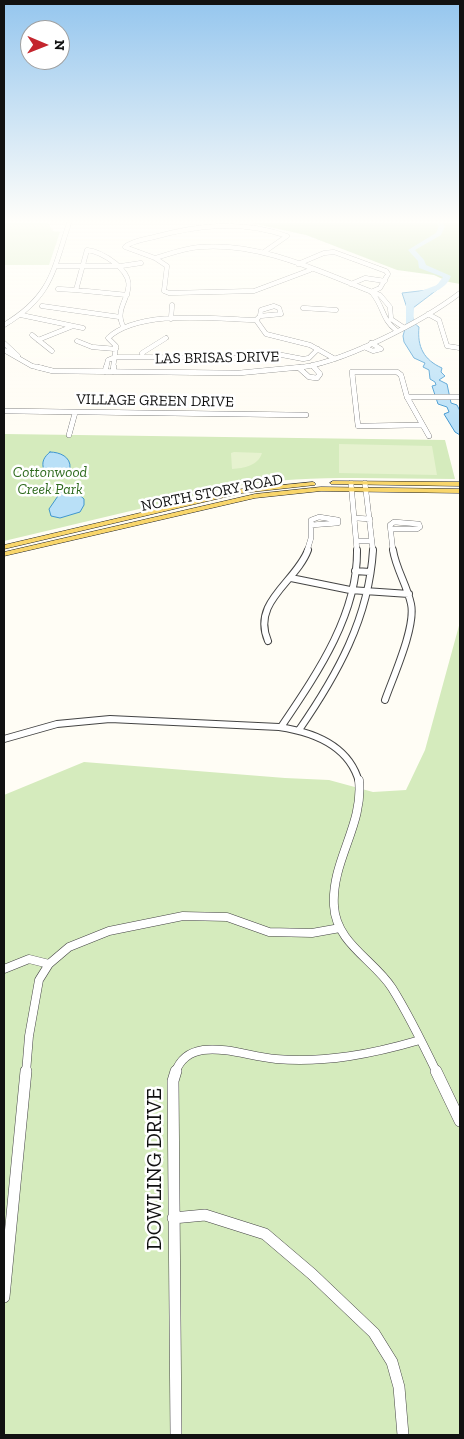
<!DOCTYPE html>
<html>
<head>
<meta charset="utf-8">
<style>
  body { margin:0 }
  #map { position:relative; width:464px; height:1439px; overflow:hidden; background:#fffdf5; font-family:"Zilla Slab",serif }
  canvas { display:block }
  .frame { position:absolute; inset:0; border:5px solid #111; pointer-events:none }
  .north { position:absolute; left:20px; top:20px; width:50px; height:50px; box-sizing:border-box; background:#fff; border:1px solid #a0a0a0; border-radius:50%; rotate:91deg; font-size:14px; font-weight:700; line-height:20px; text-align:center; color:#111 }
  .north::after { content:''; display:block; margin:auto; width:18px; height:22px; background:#c4262e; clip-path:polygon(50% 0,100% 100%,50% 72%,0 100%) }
</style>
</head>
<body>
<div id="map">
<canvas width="464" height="1439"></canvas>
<div class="frame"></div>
<div class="north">N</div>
</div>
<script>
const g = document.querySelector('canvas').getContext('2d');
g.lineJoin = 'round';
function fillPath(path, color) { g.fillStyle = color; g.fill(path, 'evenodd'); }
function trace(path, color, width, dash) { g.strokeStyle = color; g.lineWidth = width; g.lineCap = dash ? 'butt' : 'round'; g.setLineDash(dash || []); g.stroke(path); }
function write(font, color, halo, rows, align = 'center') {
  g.font = font + ' "Zilla Slab",serif'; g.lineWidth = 5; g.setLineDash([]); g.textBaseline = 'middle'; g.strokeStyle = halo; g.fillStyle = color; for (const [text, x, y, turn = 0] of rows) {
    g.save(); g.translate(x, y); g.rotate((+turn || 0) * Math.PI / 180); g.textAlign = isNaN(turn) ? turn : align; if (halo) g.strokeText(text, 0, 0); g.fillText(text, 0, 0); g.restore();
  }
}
fillPath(new Path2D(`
  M4,223H48L53,231L60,232L49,265H4Z
  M4,434L445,440L455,479C382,479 309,474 236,486L4,541Z
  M460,622V1435H4V795L84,762L285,778L329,780L373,792L406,790L425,750Z`), '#d5ebbd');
fillPath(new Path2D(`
  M251,223H460V284L449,282L434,275L397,270L306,235Z`), '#b9dc9c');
fillPath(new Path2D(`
  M339,444L432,446L437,475L339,473Z
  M234,452L262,453C258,466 244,468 232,469L231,453Z`), '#e6f2cf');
const water = new Path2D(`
  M438,285L442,286L413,308C412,316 412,323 419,327C417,347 424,360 442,368L441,372L445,376L439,380L447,384L451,403L457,405L460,411V435L455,432L444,414L449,412L447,407L438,404L432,386L436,385L435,382L430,379L429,370L423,367L425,363L414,358L404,342L403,336L409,314L402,293L428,290L431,293Z
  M50,452C60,452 71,457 70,468L56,473L44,470C41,462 44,457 50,452Z
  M75,491L84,499V505L80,512L60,518L51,516L49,509L60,493Z`);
fillPath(water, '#b9e0f7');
trace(water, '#3f96cf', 1);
fillPath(new Path2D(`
  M437,223H443L445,226L441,235L415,250L424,260L426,265L451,276C445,293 425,292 414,304L413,330L406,332V304L416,293L437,285L443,277L419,268L418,261L408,250L436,233L439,226Z`), '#b9e0f7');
const minorFar4 = new Path2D(`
  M264,252L287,236C243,220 198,225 154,237C145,239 131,241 125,247L155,258L167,266L164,291L169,293L254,291L310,270
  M155,258C169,254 185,248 200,247C263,242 322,273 380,295L390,307L391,319L403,327
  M298,264L324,253L334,252L386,271L388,274L380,288L371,292
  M55,266H121L141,263
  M351,284L365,278L385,281
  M58,289L76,290
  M373,294C383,306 383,321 396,330
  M42,306L120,317
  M274,306L279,308L281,314L260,316L261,310Z
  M303,308L336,310
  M428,314L439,320L447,346L460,348
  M21,315L83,328
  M260,316L256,320L266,334L310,345L335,359
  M171,319L172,305
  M4,325C51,297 53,272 69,223
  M123,326C111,302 147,289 115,263C107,257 98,251 87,250L76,290L127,295
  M32,335L52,351
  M38,340L73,326
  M77,341L92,347L116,349
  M4,343L18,356
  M364,347L373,351L381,349L371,343
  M4,350L32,366L42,368
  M143,357L142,353L166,338
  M312,365L315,368
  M106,368L108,360L115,357L242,358L282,355L303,359L309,358L318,349
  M113,368L116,346L108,338C139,309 215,319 256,320
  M294,368C340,365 423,321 460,293`);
const minorFar3 = new Path2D(`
  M37,367L53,371L239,373L302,367
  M299,368L309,377L317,378L320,374L314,367
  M105,372L106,367
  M113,372L114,367
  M407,397H460
  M4,411L306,415
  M422,425L358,426L352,372H397L401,375L407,397L429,436
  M69,435L75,413
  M351,483L357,551
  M365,483L373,551
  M319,517L338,520V523L311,525V520Z
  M355,518L370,519
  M391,529H417L420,527L419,524L394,522L390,525L393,551
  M357,541H372
  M307,551L311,538V525`);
const minorFar2 = new Path2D(`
  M355,571L370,572
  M291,578L350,590L409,594
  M268,641C251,602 296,582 308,550
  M385,700C393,677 416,627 411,604C407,585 396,569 393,550
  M281,727C316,675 358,615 357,550
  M299,730C337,675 369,618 373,550
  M4,739L57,724L110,719L279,727C313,732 349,745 359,782`);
const minorFar1 = new Path2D(`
  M359,780C364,825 331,861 334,906C336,943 374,960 392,988C409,1015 423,1044 437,1073
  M4,969L29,959L49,964
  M26,1073L29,1036L39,980L49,964L69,947L109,931L183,916L227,917L269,932L312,933L340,928
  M175,1073C180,1059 189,1052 203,1050C227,1047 252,1057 276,1059C326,1063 372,1054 420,1040`);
const minor = new Path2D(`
  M176,1071L173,1081L176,1435
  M436,1071L460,1121
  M173,1218L205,1215L265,1234L312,1274L374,1333L392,1362L399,1387L403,1435
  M4,1297L26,1071`);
const major = new Path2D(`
  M333,481L460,482V486L331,484L330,483Z
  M313,482L315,483V485L242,493L4,549V545L242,489Z
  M321,487L460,489V493L321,491L255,498L4,556V552L255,494Z`);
trace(minorFar4, '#444', 5);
trace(minorFar3, '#444', 5.5);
trace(minorFar2, '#444', 8);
trace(minorFar1, '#444', 9);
trace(minor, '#444', 12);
trace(major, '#222', 1);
trace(minorFar4, '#fff', 4.5);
trace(minorFar3, '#fff', 5);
trace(minorFar2, '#fff', 6);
trace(minorFar1, '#fff', 8);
trace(minor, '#fff', 11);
fillPath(major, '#f9d66b');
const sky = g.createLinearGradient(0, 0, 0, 425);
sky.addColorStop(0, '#95c6ee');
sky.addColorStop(0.52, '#fffefa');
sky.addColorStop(1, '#fffefa00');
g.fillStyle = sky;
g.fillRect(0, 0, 464, 425);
write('15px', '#111', '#fff', [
  ["LAS BRISAS DRIVE",217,358,-1],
  ["VILLAGE GREEN DRIVE",155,401,1],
  ["NORTH STORY ROAD",212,493,-11]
]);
write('italic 15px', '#2f6b1f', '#fff', [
  ["Cottonwood",50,473],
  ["Creek Park",50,490]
]);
write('21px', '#111', '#fff', [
  ["DOWLING DRIVE",155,1169,-90]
]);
</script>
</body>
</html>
